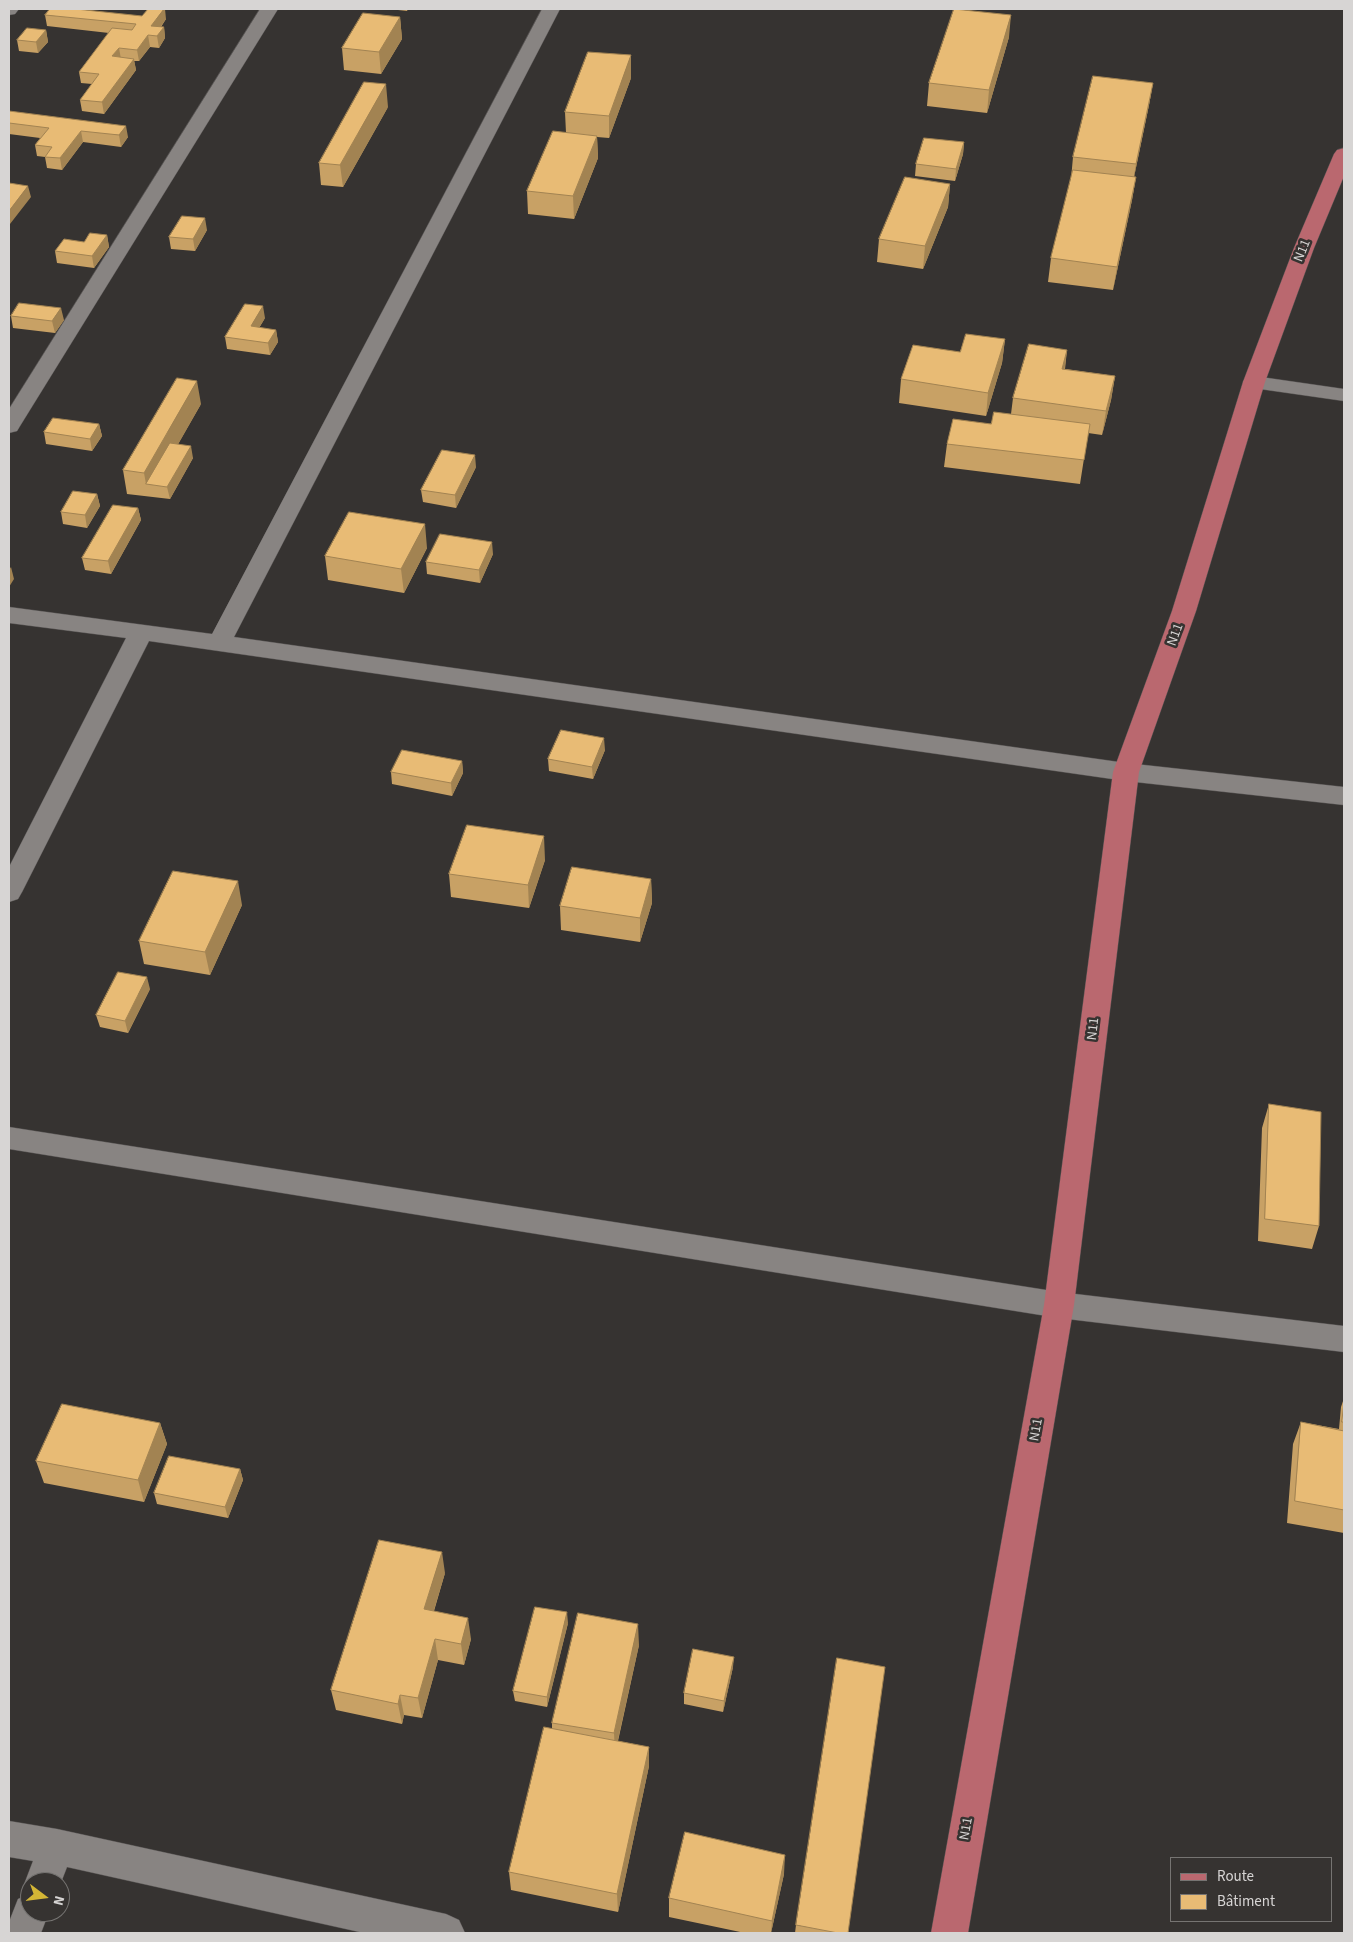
<!DOCTYPE html>
<html>
<head>
<meta charset="utf-8">
<style>
  body { margin:0 }
  #map { position:relative; width:1353px; height:1942px; overflow:hidden; background:#363331; font-family:"Source Sans 3",sans-serif }
  canvas { display:block }
  .frame { position:absolute; inset:0; border:10px solid #d7d5d4; pointer-events:none }
  .legend { position:absolute; left:1170px; top:1857px; width:162px; height:65px; box-sizing:border-box; background:#363331; border:1px solid #767472; margin:0; padding:6px 9px; list-style:none; font-size:15px; color:#d7d5d4 }
  .legend li { display:flex; align-items:center; gap:10px; height:25px }
  .legend b { width:25px; border:1px solid #767472 }
  .north { position:absolute; left:20px; top:1872px; width:50px; height:50px; box-sizing:border-box; background:#363331; border:1px solid #767472; border-radius:50%; rotate:105deg; font-size:14px; font-weight:700; line-height:20px; text-align:center; color:#d7d5d4 }
  .north::after { content:''; display:block; margin:auto; width:18px; height:22px; background:#d4b635; clip-path:polygon(50% 0,100% 100%,50% 72%,0 100%) }
</style>
</head>
<body>
<div id="map">
<canvas width="1353" height="1942"></canvas>
<div class="frame"></div>
<ul class="legend">
<li><b style="height:6px;background:#ba686f"></b>Route</li>
<li><b style="height:14px;background:#e8bb75"></b>Bâtiment</li>
</ul>
<div class="north">N</div>
</div>
<script>
const g = document.querySelector('canvas').getContext('2d');
g.lineJoin = 'round';
function trace(path, color, width, dash) { g.strokeStyle = color; g.lineWidth = width; g.lineCap = dash ? 'butt' : 'round'; g.setLineDash(dash || []); g.stroke(path); }
function fillPath(path, color) { g.fillStyle = color; g.fill(path, 'evenodd'); }
function write(font, color, halo, rows, align = 'center') {
  g.font = font + ' "Source Sans 3",sans-serif'; g.lineWidth = 5; g.setLineDash([]); g.textBaseline = 'middle'; g.strokeStyle = halo; g.fillStyle = color; for (const [text, x, y, turn = 0] of rows) {
    g.save(); g.translate(x, y); g.rotate((+turn || 0) * Math.PI / 180); g.textAlign = isNaN(turn) ? turn : align; if (halo) g.strokeText(text, 0, 0); g.fillText(text, 0, 0); g.restore();
  }
}
const minor = new Path2D(`
  M9,9H19L15,14L9,15Z
  M260,9H278L20,426L17,431L9,433V409Z
  M542,9H560L234,637L1126,763L1344,787V805L1126,781L149,641L22,892L18,899L9,902V867L126,638L9,623V607L212,634Z
  M1254,376L1344,389V401L1246,387L1243,382L1246,377Z
  M9,1127L1059,1292L1344,1326V1352L1059,1318L9,1149Z
  M9,1821L57,1829L446,1914L459,1920L465,1933H364L67,1867L60,1885V1882H30V1912H49L41,1933H9V1922L18,1899L30,1894L25,1882L33,1861L9,1857Z`);
const major = new Path2D(`
  M1344,148V176L1314,248L1265,382L1196,611L1139,772L1074,1305L968,1933H931L1044,1305L1113,772L1172,611L1243,382L1294,248L1334,154L1337,150Z`);
trace(minor, '#555251', 1);
trace(major, '#555251', 1);
fillPath(minor, '#888482');
fillPath(major, '#ba686f');
fillPath(new Path2D(`
  M389,9H408L407,11Z
  M45,15L166,19L161,27H164L165,38L159,48L150,47L139,61H134L136,70L104,114L82,111L80,100L92,84L81,83L79,72L109,33L47,26Z
  M400,17L402,39L381,74L344,70L342,48Z
  M46,30L48,42L38,53L19,51L17,40Z
  M1009,37L987,113L927,106L929,83Z
  M631,78L609,138L597,137L598,158L574,219L528,214L527,191L566,133L565,112Z
  M1153,83L1149,105L1134,177H1136L1132,200L1113,290L1048,282L1051,258L1071,179L1073,157Z
  M388,107L343,187L321,185L319,163Z
  M9,111L128,137L121,147L83,142L62,170L47,168L45,157L37,156L35,145L40,138L9,134Z
  M964,142L963,154L955,181L915,176L916,164Z
  M950,184L948,207L923,269L877,262L879,239Z
  M207,230L195,251L171,249L169,237Z
  M107,235L109,247L94,268L57,263L55,251Z
  M11,316L64,320L55,333L13,328Z
  M265,318L259,328L276,330L278,342L270,355L227,349L225,337Z
  M1005,339L1002,363L986,416L899,403L901,379L960,352Z
  M1067,350L1065,369L1115,376L1111,400L1102,435L1088,433L1080,484L944,467L947,444L1011,414L1013,398Z
  M201,404L178,444L193,458L170,499L127,494L123,470Z
  M99,424L102,436L92,451L46,444L44,432Z
  M476,467L456,508L423,502L421,490Z
  M97,494L100,506L87,528L63,524L61,512Z
  M138,508L141,520L111,574L85,570L82,558Z
  M427,548L404,593L328,580L325,556Z
  M493,554L480,583L427,574L426,562Z
  M605,750L593,779L549,771L548,759Z
  M462,761L463,773L452,796L392,784L391,772Z
  M545,860L529,908L451,897L449,874Z
  M651,879L652,903L640,942L561,930L560,906Z
  M242,905L210,975L144,964L139,941Z
  M150,989L128,1033L100,1027L96,1015Z
  M1269,1104L1319,1226L1312,1249L1258,1241L1262,1128Z
  M1344,1398V1533L1287,1523L1293,1444L1301,1422L1339,1429L1341,1407Z
  M160,1423L167,1444L144,1502L44,1483L36,1461Z
  M240,1469L243,1480L228,1518L157,1504L154,1493Z
  M445,1573L434,1611L471,1639L464,1665L438,1660L422,1718L404,1715L402,1724L336,1710L331,1690Z
  M568,1623L547,1707L515,1701L513,1691Z
  M639,1645L618,1741L649,1747V1766L618,1912L511,1890L509,1872L552,1729V1723Z
  M733,1667L723,1712L684,1704V1693Z
  M784,1874L771,1933H745L669,1917V1898Z
  M796,1925L848,1933H795Z`), '#c8a165');
fillPath(new Path2D(`
  M164,9H165L166,19L154,36L151,26Z
  M1011,15L1009,37L987,113L989,90Z
  M400,17L402,39L381,74L379,52Z
  M164,27L165,38L159,48L157,36Z
  M46,30L48,42L38,53L36,42Z
  M148,35L150,47L139,61L137,50Z
  M119,48L121,59L112,56Z
  M631,55V78L609,138V116Z
  M134,59L136,70L104,114L102,102Z
  M1153,83L1149,105L1132,187L1136,164Z
  M386,84L388,107L343,187L340,165Z
  M126,126L128,137L121,147L119,135Z
  M81,131L83,142L62,170L60,158Z
  M597,136L598,158L574,219L573,196Z
  M964,142L963,154L955,181L956,169Z
  M1136,177L1132,200L1113,290L1117,267Z
  M950,184L948,207L923,269L925,246Z
  M28,186L31,197L10,224L9,218V211Z
  M205,218L207,230L195,251L193,239Z
  M107,235L109,247L94,268L92,256Z
  M263,306L265,318L253,338L251,326Z
  M61,308L64,320L55,333L52,321Z
  M276,330L278,342L270,355L268,343Z
  M1005,339L1002,363L986,416L988,393Z
  M1067,350L1064,373L1062,369Z
  M1115,376L1111,400L1102,435L1106,411Z
  M197,381L201,404L155,485L146,484L144,473Z
  M99,424L102,436L92,451L90,439Z
  M191,446L193,458L170,499L167,487Z
  M475,455L476,467L456,508L455,495Z
  M97,494L100,506L87,528L85,515Z
  M138,508L141,520L111,574L108,561Z
  M425,524L427,548L404,593L401,569Z
  M492,542L493,554L480,583L479,570Z
  M11,567L14,579L9,587V570Z
  M604,738L605,750L593,779L592,767Z
  M462,761L463,773L452,796L451,783Z
  M544,836L545,860L529,908L528,885Z
  M651,879L652,903L640,942V918Z
  M238,881L242,905L210,975L205,952Z
  M147,977L150,989L128,1033L125,1021Z
  M160,1423L167,1444L144,1502L138,1480Z
  M240,1469L243,1480L228,1518L225,1507Z
  M442,1552L445,1573L428,1630L424,1609Z
  M567,1612L568,1623L547,1707V1697Z
  M468,1618L471,1639L464,1665L461,1644Z
  M638,1624L639,1645L615,1753L614,1733Z
  M435,1639L438,1660L422,1718L418,1698Z
  M734,1657L733,1667L723,1712L724,1701Z
  M400,1695L404,1715L402,1724L398,1704Z
  M649,1747V1766L618,1912L617,1894Z
  M785,1855L784,1874L771,1933L772,1921Z`), '#a28352');
const building = new Path2D(`
  M50,9H76L142,16L148,9H164L151,26L164,27L157,36L148,35L137,50L119,48L112,56L134,59L102,102L80,100L99,74L79,72L112,28L132,30L136,24L45,15Z
  M954,9L1011,15L989,90L929,83Z
  M363,13L400,17L379,52L342,48Z
  M27,28L46,30L36,42L17,40Z
  M588,52L631,55L609,116L565,112Z
  M1093,76L1153,83L1136,164L1073,157Z
  M364,82L386,84L340,165L319,163Z
  M9,111L126,126L119,135L81,131L60,158L45,157L52,147L35,145L49,128L9,123Z
  M553,131L597,136L573,196L527,191Z
  M924,138L964,142L956,169L916,164Z
  M1073,170L1136,177L1117,267L1051,258Z
  M905,177L950,184L925,246L879,239Z
  M9,183L28,186L9,211Z
  M182,216L205,218L193,239L169,237Z
  M90,233L107,235L92,256L55,251L64,239L84,242Z
  M19,303L61,308L52,321L11,316Z
  M245,304L263,306L251,326L276,330L268,343L225,337Z
  M966,334L1005,339L988,393L901,379L913,345L960,352Z
  M1029,344L1067,350L1062,369L1115,376L1106,411L1013,398Z
  M177,378L197,381L144,473L123,470Z
  M994,412L1090,424L1084,460L947,444L953,419L991,424Z
  M53,418L99,424L90,439L44,432Z
  M170,443L191,446L167,487L146,484Z
  M442,450L475,455L455,495L421,490Z
  M73,491L97,494L85,515L61,512Z
  M113,505L138,508L108,561L82,558Z
  M349,512L425,524L401,569L325,556Z
  M440,534L492,542L479,570L426,562Z
  M561,730L604,738L592,767L548,759Z
  M402,750L462,761L451,783L391,772Z
  M467,825L544,836L528,885L449,874Z
  M572,867L651,879L640,918L560,906Z
  M173,871L238,881L205,952L139,941Z
  M118,972L147,977L125,1021L96,1015Z
  M1269,1104L1321,1112L1319,1226L1265,1219Z
  M62,1404L160,1423L138,1480L36,1461Z
  M1344,1404V1422H1342Z
  M1301,1422L1344,1431V1510L1295,1501Z
  M169,1456L240,1469L225,1507L154,1493Z
  M379,1540L442,1552L424,1609L468,1618L461,1644L435,1639L418,1698L400,1695L398,1704L331,1690Z
  M535,1607L567,1612L547,1697L513,1691Z
  M578,1613L638,1624L614,1733L552,1723Z
  M693,1649L734,1657L724,1701L684,1693Z
  M837,1658L885,1667L848,1933H838L796,1925Z
  M544,1727L649,1747L617,1894L509,1872Z
  M685,1832L785,1855L772,1921L669,1898Z`);
fillPath(building, '#e8bb75');
trace(building, '#a28352', 1);
write('14px', '#d7d5d4', '#363331', [
  ["N11",1303,251,-68],
  ["N11",1176,635,-70],
  ["N11",1094,1029,-83],
  ["N11",1037,1430,-80],
  ["N11",967,1829,-80]
]);
</script>
</body>
</html>
